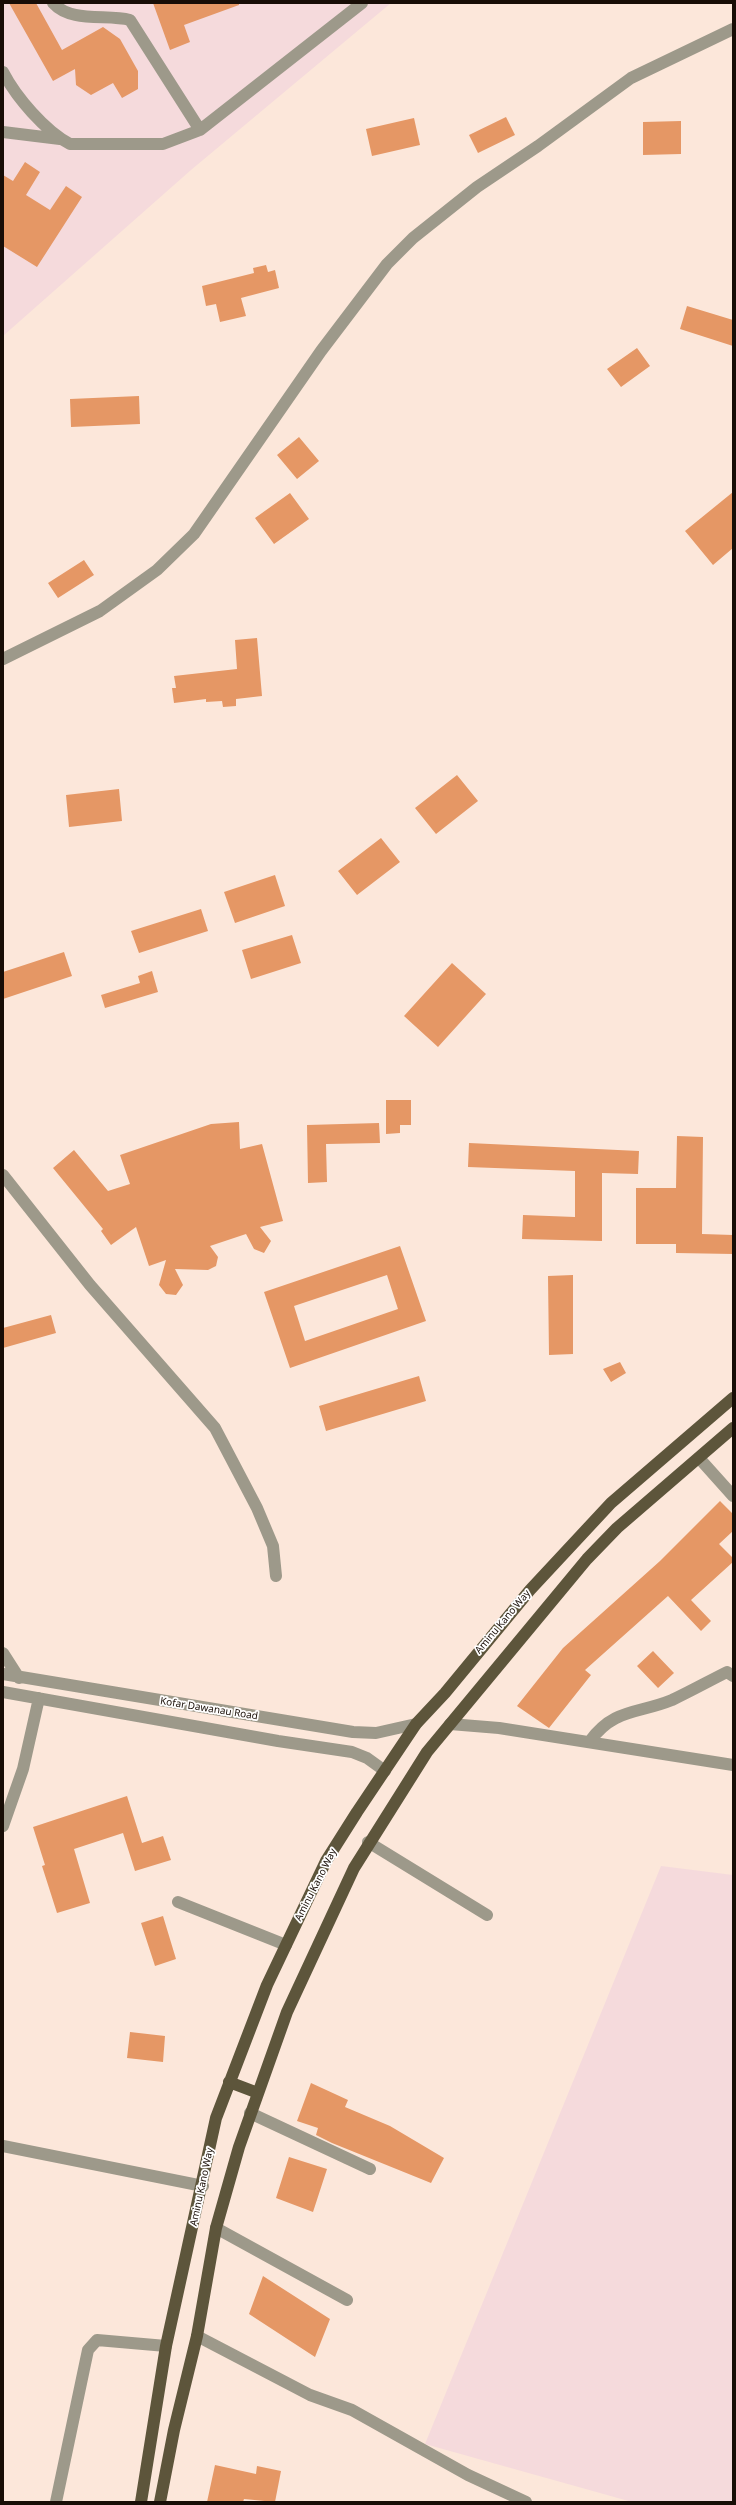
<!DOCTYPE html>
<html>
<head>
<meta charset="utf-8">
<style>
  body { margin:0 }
  #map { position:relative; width:736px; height:2505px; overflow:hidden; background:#fce7da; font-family:"Noto Sans",sans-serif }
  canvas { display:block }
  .frame { position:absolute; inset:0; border:4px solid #180d06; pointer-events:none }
</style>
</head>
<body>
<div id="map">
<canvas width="736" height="2505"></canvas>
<div class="frame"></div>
</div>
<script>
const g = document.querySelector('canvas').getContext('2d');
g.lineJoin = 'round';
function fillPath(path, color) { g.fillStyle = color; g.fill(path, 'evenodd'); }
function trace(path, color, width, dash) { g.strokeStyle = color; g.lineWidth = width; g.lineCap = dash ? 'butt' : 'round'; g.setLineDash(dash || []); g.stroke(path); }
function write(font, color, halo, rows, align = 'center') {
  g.font = font + ' "Noto Sans",sans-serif'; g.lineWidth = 3.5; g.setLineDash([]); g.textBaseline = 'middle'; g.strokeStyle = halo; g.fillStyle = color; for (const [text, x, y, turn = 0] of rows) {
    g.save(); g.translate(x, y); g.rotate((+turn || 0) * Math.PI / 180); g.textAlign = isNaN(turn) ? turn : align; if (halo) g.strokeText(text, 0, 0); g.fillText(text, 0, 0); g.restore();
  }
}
fillPath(new Path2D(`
  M3,3H391L191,170L3,336Z
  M661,1866L733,1875V2502H632L425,2444Z`), '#f5dadc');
fillPath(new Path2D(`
  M9,3H36L62,50L103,27L120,39L138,71V89L122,98L113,83L91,95L76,85L75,69L53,81Z
  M153,3H239V5L184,25L190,42L170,50Z
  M506,117L515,135L478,153L469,135Z
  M414,118L420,145L372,156L366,129Z
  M681,121V154L643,155V122Z
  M25,162L40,172L26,195L50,210L66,186L82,197L37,267L3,246V175L13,181Z
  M266,265L268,272L275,270L279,288L241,298L246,316L220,322L216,304L206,306L202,286L254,273L253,268Z
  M687,306L733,320V346L680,329Z
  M637,348L650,366L621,387L607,369Z
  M139,396L140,424L71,427L70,399Z
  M299,437L319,461L297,479L277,455Z
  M733,492V548L713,565L685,531Z
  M290,493L309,519L274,544L255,518Z
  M84,560L94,575L58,598L48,583Z
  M257,638L262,696L236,699V706L223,707L222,701L206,702V699L174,703L172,688H176L174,676L237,669L235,640Z
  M457,775L478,801L436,834L415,808Z
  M119,789L122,821L69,827L66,795Z
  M381,838L400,862L357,895L338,871Z
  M275,875L285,906L235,923L224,892Z
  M201,909L208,931L139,953L131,931Z
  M292,935L301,963L251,979L242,950Z
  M64,952L72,976L3,999V972Z
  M452,963L486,994L438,1047L404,1016Z
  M152,971L158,992L105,1008L101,995L140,983L138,976Z
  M386,1100H411V1125H400V1133L386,1134Z
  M239,1122L240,1149L262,1144L283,1221L260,1227L271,1241L264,1253L254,1249L246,1234L210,1246L218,1257L216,1266L208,1270L175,1269L183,1285L176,1295L166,1294L159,1285L166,1260L149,1266L136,1227L111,1245L101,1231L103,1229L53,1168L74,1150L108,1191L130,1184L120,1155L211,1124Z
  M379,1123L380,1143L326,1144L327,1182L308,1183L307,1125Z
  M677,1136L703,1137L702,1234L733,1235V1254L676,1253V1244H636V1188H676Z
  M469,1143L639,1151L638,1174L602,1173V1241L522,1239L523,1215L575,1217V1171L468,1167Z
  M400,1246L426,1321L290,1368L264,1292ZM387,1275L398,1309L305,1341L294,1306Z
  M573,1275V1354L549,1355L548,1276Z
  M51,1315L56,1333L3,1348V1328Z
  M620,1362L626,1373L611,1382L603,1369Z
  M419,1376L426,1401L326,1431L319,1406Z
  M720,1501L733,1514V1531L719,1544L733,1558V1562L691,1600L711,1621L701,1631L668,1596L585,1670L591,1675L549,1728L517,1706L563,1648L660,1561Z
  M653,1651L674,1673L658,1688L637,1666Z
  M127,1796L142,1843L163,1836L171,1860L135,1871L123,1833L74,1849L90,1903L57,1913L42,1866L45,1865L33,1827Z
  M163,1916L176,1959L155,1966L141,1923Z
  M130,2032L165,2036L163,2062L127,2058Z
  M311,2083L348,2100L345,2107L390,2126L444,2158L431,2183L332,2143L316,2135L318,2128L297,2121Z
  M289,2157L327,2169L313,2212L276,2198Z
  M263,2276L330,2319L315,2357L249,2314Z
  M215,2465L256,2474L257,2466L281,2471L275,2502L244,2499L243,2502H207Z`), '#e59765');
trace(new Path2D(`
  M53,3C71,23 106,14 130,20L200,130
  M3,72C16,97 45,131 70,144H163L200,130L362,3
  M3,132L60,139
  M3,659L100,611L157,570L194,534L321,351L387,264L413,238L477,187L538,146L631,78L733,29
  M3,1175L90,1285L215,1428L257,1508L273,1546L276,1576
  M699,1458L733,1496
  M3,1653L19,1678
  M3,1674L353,1732L376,1733L416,1724
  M3,1692L278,1741L352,1752L367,1758L385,1771
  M450,1724L499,1728L733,1765
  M590,1741C614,1708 638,1714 672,1700C691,1691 709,1681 727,1672L733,1676
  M3,1826L23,1769L39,1698
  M368,1842L487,1915
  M178,1902L286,1945
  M250,2113L370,2169
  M3,2146L203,2186
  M216,2228L347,2300
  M197,2336L310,2395L352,2410L468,2475L526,2502
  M56,2502L88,2350L97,2340L166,2346`), '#9d998a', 12);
trace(new Path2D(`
  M229,2082L258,2093
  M141,2502L166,2346L216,2118L267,1985L326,1861L357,1812L416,1724L445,1693L530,1590L611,1503L733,1398
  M160,2502L174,2430L197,2336L216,2228L239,2147L287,2012L354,1868L427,1752L587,1559L617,1528L733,1428`), '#5d553b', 12);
write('10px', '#180d06', '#fff', [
  ["Aminu Kano Way",503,1622,-50],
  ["Kofar Dawanau Road",209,1709,9],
  ["Aminu Kano Way",316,1885,-63],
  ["Aminu Kano Way",202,2187,-78]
]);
</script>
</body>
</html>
